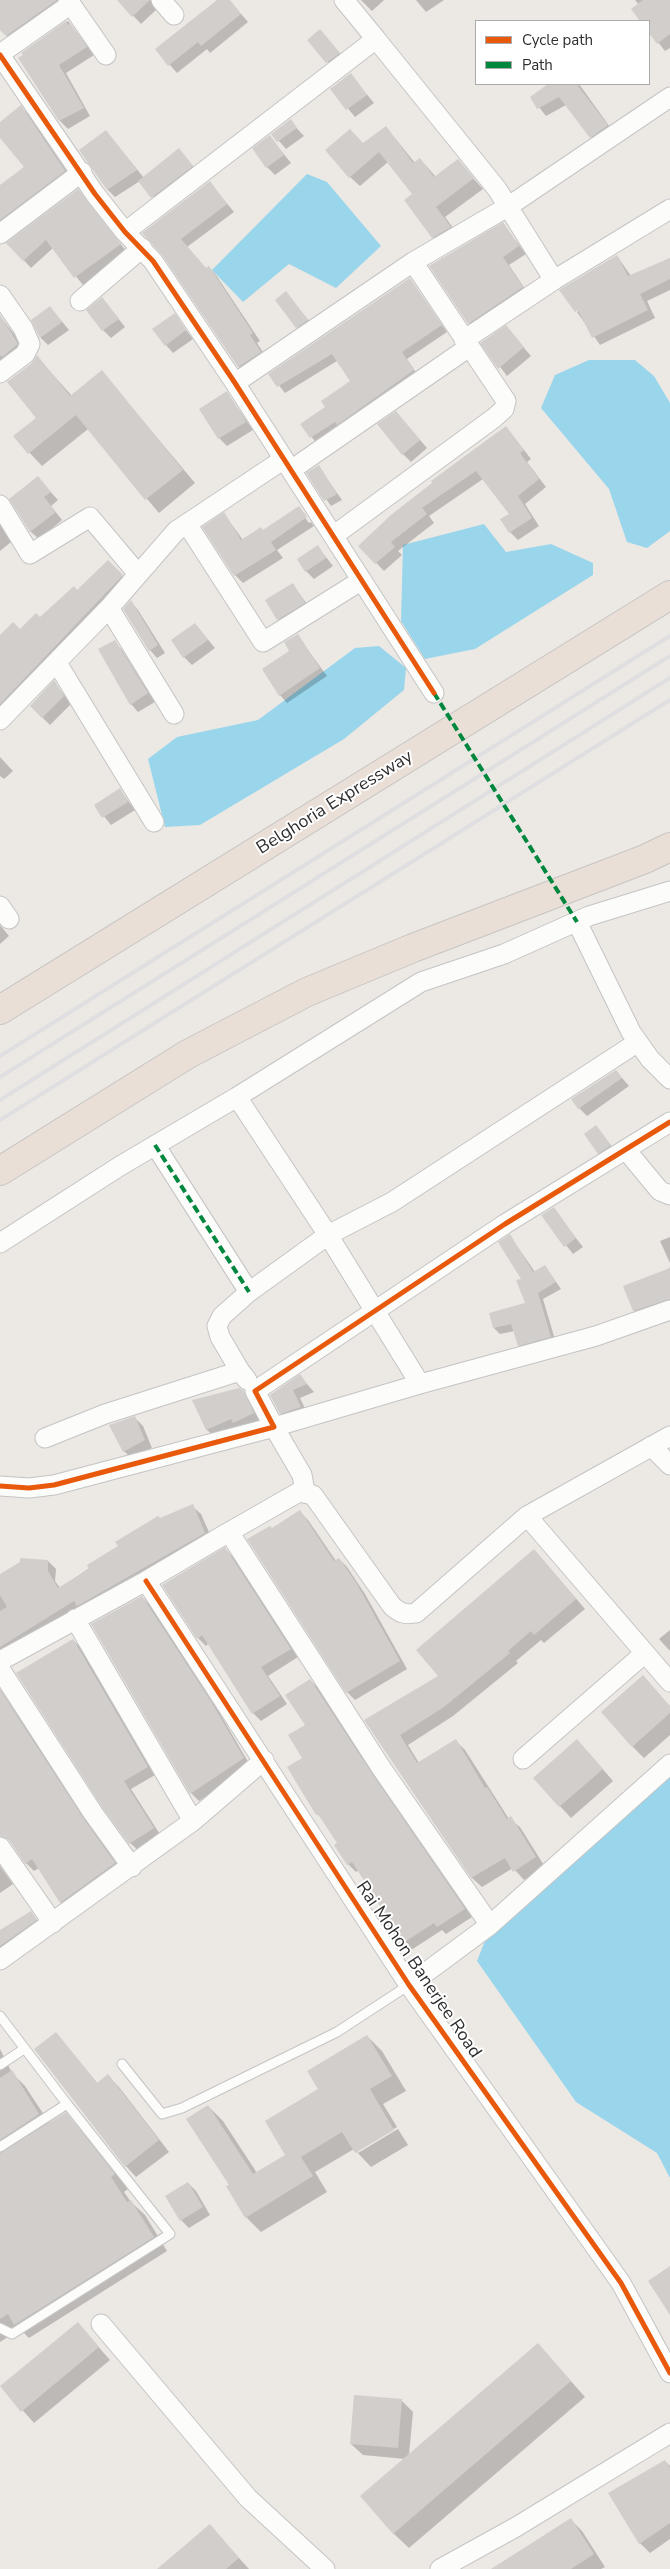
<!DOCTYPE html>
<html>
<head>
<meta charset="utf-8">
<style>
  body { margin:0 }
  #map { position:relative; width:670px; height:2569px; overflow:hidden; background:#ece8e4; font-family:"Nunito Sans",sans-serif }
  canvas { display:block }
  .legend { position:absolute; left:475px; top:20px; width:175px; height:65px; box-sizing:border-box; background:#fff; border:1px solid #ababab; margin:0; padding:6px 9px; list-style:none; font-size:15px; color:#2e2e2e }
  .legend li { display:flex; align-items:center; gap:10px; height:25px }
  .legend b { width:25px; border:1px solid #ababab }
</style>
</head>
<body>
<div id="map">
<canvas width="670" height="2569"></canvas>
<ul class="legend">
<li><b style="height:6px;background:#e8590c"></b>Cycle path</li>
<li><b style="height:6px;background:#00873e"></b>Path</li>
</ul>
</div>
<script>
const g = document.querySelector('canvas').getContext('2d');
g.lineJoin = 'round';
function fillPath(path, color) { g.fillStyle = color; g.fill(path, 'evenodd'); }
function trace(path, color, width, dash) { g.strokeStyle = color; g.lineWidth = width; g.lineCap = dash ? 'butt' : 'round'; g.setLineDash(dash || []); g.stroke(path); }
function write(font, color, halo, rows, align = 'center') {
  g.font = font + ' "Nunito Sans",sans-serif'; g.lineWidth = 4; g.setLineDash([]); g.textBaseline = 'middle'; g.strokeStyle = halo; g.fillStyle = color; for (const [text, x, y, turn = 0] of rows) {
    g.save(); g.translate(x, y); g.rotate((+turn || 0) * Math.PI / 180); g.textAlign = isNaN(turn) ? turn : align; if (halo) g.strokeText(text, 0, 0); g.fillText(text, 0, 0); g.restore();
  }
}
fillPath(new Path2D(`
  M307,174L327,182L381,246L336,288L289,264L243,302L212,270Z
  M589,360H635L654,376L670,403V531L647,548L627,542L609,489L541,408L555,375Z
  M484,524L506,552L551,544L593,563V575L475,649L425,659L401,621L403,545Z
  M379,646L406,668L404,690L344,739L200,825L165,827L148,759L177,737L258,720L355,648Z
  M670,1764V2178L657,2153L576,2102L477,1961L496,1913Z`), '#99d6ec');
fillPath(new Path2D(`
  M0,0H68L14,43L0,28Z
  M130,0H150L157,9L141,24L124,6Z
  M219,0H229L248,22L210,53L207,49L177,73L156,49Z
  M361,0H384L372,11Z
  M416,0H444L426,12Z
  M635,0H670V48L665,51L649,31V21H642L633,9L639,5Z
  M68,21L94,55L66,73L90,116L68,129L60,121L20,59L25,55L23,53Z
  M320,30L346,61L335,70L308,40Z
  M350,74L374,103L355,117L332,89Z
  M554,84H579L615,134L598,145L566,105L546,116L531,97Z
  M21,107L29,115L72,179L0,234V195L26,167L0,136V124Z
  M290,121L304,136L286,149L273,134Z
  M386,127L415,163L420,159L436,177L458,161L483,189L445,217L460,237L443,247L433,237L414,194L388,162L360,186L350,177L364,145Z
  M106,131L144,178L186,158L200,174L160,205L140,181L115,197L108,190Z
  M270,137L291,163L275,175L267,167Z
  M210,183L234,212L187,247L206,269L209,267L216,275L260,341L257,343L268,360L247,374L239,367L163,254Z
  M78,191L127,252L83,285L53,248L31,268L8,243Z
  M503,224L526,254L509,265L529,295L476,331L469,323Z
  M617,256L631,276L670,258V290L647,301L655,318L600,345L577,312L584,307Z
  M410,279L447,332L407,359L419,377L317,444L302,424L327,407L351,382L337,361L285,393L270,374Z
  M286,293L315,328L305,335L297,327Z
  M102,298L125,327L111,338L103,330Z
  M50,307L69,330L48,345L41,338L33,320Z
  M174,315L193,339L173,353L166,345Z
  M0,316L21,343L25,352L0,374Z
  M506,327L531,356L507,376L482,343Z
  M37,357L72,396L102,372L195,483L159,513L88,429L42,466L15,437L38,418L33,364Z
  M227,393L253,430L227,446L219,438L201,409Z
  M396,412L427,448L411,462L403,454Z
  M506,427L531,459L527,462L546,487L525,504L539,526L518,540L510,532L511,514L483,479L429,516L434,523L398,551L402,555L384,571L360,546Z
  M318,466L342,500L331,506L308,473Z
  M38,478L58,500L51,506L62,520L39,539L31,532L11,499Z
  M299,508L306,515H303L309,523L311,522L314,526L277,550L283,558L243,583L235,575L204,527L224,514L243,540L264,531Z
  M0,523L11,542L0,551Z
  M318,547L333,566L314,579L306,571Z
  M108,562L130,584L0,720V637L20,630L40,619L77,591Z
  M293,585L312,611L286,627L278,619Z
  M131,602L138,610L165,653L157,658L150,650Z
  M195,624L215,648L192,665L184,657Z
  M297,635L327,676L287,703L280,695Z
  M114,642L122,650L155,702L138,712L131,704Z
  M54,682L71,704L50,725L31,706Z
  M0,757L13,771L4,779L0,776Z
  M120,790L135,810L111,825L95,805Z
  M0,925L9,936L0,944Z
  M616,1071L629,1086L587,1116L579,1108Z
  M596,1127L618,1154L606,1161L599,1153Z
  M553,1209L583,1247L573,1254L543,1216Z
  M510,1236L535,1272L545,1266L561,1289L543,1299L556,1343L526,1351L519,1345L515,1331L500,1334L494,1328L526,1304L522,1279Z
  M670,1237V1263L660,1241Z
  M670,1267V1308L641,1318L634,1310Z
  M300,1376L314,1392L300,1398L308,1415L289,1421L281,1413Z
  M243,1392L251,1400L261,1421L242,1431L238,1427L215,1437L207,1430L193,1401Z
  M135,1418L143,1426L152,1448L132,1459L124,1451Z
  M192,1506L201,1514L213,1541L0,1656V1576L48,1561L56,1569L55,1581L60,1588L160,1520Z
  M300,1512L308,1520L336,1561L339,1559L347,1567L365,1594L407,1669L355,1700L347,1692L272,1529Z
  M225,1549L233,1557L298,1657L268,1676L287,1704L261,1721L253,1713L209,1643L206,1646L198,1638Z
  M543,1560L585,1609L544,1643L541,1640L516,1661L518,1663L453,1716L408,1745L419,1763L455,1740L465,1750L509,1819L520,1827L545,1867L524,1880L513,1868L482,1887L472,1878L366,1721L439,1676Z
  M142,1597L150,1605L219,1712L251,1767L199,1801L191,1793Z
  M670,1630V1651L659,1639Z
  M73,1640L81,1648L155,1775L131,1789L161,1836L138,1850L130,1843Z
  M310,1680L318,1688L380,1784L472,1917L446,1934L442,1930L408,1952L401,1944L387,1916L359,1870L356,1872L348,1864L339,1843L326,1822L317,1814L304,1758Z
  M0,1689L122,1872L69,1910L61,1902L39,1868L34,1871L26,1863L0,1812Z
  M670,1706V1735L644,1758L632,1746Z
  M588,1752L613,1781L571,1818L534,1778Z
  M0,1866L13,1884L0,1893Z
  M30,1912L44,1928L0,1961V1932Z
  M56,2033L98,2084L108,2076L119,2087L169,2152L136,2177L126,2166Z
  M367,2036L382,2051L406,2091L383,2104L397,2127L358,2150V2153L398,2129L408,2145L371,2167L354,2149L315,2172L327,2192L261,2232L246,2217L230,2185L208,2106L223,2121L257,2173L287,2155L320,2089Z
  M0,2049L12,2073L25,2086L50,2124L65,2114L79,2128L128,2189L124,2192L131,2202L145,2215L167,2251L29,2338L20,2329L0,2342Z
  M188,2183L196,2191L210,2215L189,2228L181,2220L167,2196Z
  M78,2324L110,2360L34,2423L2,2387Z
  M538,2344L585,2397L409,2548L393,2533L405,2459L363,2455L351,2444L401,2400L413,2412L409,2455Z
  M665,2461L670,2466V2539L650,2553L640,2543Z
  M570,2519L582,2531L605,2567L601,2569H493Z
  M209,2525L249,2569H159Z`), '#0003');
fillPath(new Path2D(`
  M0,0H57L6,36L0,30Z
  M117,0H150L132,17Z
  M217,0H230L241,14L201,46L198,42L168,66L155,49Z
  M643,0H670V34L657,44L649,33V21H640L631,9Z
  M66,21L68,25L70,23L87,47L59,65L84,108L59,121L18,58L23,55L21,53Z
  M320,29L340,53L326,63L307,40Z
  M351,73L367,95L346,110L330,89Z
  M548,84H582L578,86L608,125L590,138L559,97L537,109L530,97Z
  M21,105L65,171L0,220V185L24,167L0,138V122Z
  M291,119L297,128L277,142L271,134Z
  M386,126L413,163L420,158L434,177L458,159L474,178L436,207L451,227L432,238L404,200L412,194L379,152L349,178L325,150L350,129L363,143Z
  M106,130L137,170L107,190L79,150Z
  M270,135L284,155L266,168L252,148Z
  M179,148L193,166L151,198L138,181Z
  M210,181L227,204L181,239L206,268L209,266L253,333L250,335L261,352L238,367L162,255L142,233Z
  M78,189L121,244L74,278L46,240L23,261L6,243Z
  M503,222L519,246L503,257L523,287L468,324L429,266Z
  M617,255L628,276L670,258V279L640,294L648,310L592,338L578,310L575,312L559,290Z
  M410,278L442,325L402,352L414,370L337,425L335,422L310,438L300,424L325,407L321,401L350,381L332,354L277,387L268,374Z
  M286,291L308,320L296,328L275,300Z
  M102,297L119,319L102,331L86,310Z
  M50,306L62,322L40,338L31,320Z
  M175,313L186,330L165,346L152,329Z
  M0,315L18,344L2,357L0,355Z
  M506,325L524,347L498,369L480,343Z
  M37,355L70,396L102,370L183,470L145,500L76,415L28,454L13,436L36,418L7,382L32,363Z
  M227,391L246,422L218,439L199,409Z
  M396,411L420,440L402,455L377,424Z
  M506,426L524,450L520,453L539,479L518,496L532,518L509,533L500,519L509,514L476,471L422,508L427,514L391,542L395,547L375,564L358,546L391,515L432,483L431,481Z
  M319,465L337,494L324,501L306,473Z
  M38,476L51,492L44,497L56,512L30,532L9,499Z
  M299,506L307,517L271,542L276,550L234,576L202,527L224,512L241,540L261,527L263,530Z
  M318,545L326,558L305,572L297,559Z
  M108,560L123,575L0,704V635L13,622L20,629L36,613L40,617L74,586L77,590Z
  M293,583L305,603L277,620L265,600Z
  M131,600L158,645L149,651L123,609Z
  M195,623L208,640L183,658L171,640Z
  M298,634L320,668L279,696L262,669L289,651L284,642Z
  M115,640L148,693L130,705L98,649Z
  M54,680L64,696L42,718L30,706Z
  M120,788L128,802L102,818L94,805Z
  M616,1070L622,1078L578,1109L571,1099Z
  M596,1125L611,1145L598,1154L584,1134Z
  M554,1207L576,1238L564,1247L541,1215Z
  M510,1234L533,1272L545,1265L556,1282L538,1293L551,1337L518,1346L511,1324L493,1328L489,1313L525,1303L516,1280L521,1279L498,1242Z
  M670,1268V1299L633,1311L623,1286Z
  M300,1374L307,1384L293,1390L301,1407L280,1414L270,1395Z
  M239,1388L244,1391L254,1413L233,1423L231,1419L206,1430L192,1400Z
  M135,1416L145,1440L123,1452L109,1425Z
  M193,1504L205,1533L77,1606L74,1601L0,1647V1611L7,1607L0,1595V1574L20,1562V1558L48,1560V1571L58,1588L89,1569L87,1565L118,1546L115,1542L158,1516L160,1518Z
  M300,1510L334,1561L339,1558L357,1584L400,1661L346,1693L247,1539L270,1526L272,1528Z
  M225,1547L291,1649L261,1667L280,1696L252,1714L202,1635L197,1639L162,1585Z
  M534,1549L576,1599L534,1635L531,1631L508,1651L510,1653L444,1707L400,1735L417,1763L456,1739L485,1788L487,1787L507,1819L511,1816L536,1857L513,1872L505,1858L471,1878L364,1720L438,1676L416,1650Z
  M142,1596L212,1703L244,1758L190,1794L91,1624Z
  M73,1639L148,1767L124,1781L154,1828L129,1844L102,1807L16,1673Z
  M643,1675L670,1706V1713L632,1747L601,1712Z
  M310,1679L373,1775L465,1909L437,1927L434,1923L400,1945L382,1918L386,1916L371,1891L352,1862L347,1865L334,1845L337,1843L318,1814L316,1815L287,1767L302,1758L288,1735L305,1725L285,1695Z
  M0,1690L84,1819L115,1863L60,1903L32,1859L25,1864L9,1840L0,1836Z
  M577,1739L603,1769L559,1807L533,1778Z
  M31,1911L37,1920L0,1946V1930Z
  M56,2032L97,2083L108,2074L159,2140L125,2167L34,2049Z
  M367,2035L392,2076L370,2089L394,2130L355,2153L342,2132L301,2157L313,2176L245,2218L226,2186L229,2185L186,2119L208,2105L253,2174L285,2155L265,2121L318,2089L307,2071Z
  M12,2070L39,2114L0,2140V2078Z
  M66,2112L115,2174L111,2177L127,2202L131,2200L154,2237L14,2325L8,2314L0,2319V2153Z
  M188,2182L203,2207L180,2221L165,2196Z
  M670,2266V2315L648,2281Z
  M78,2322L99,2347L21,2412L0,2386Z
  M538,2343L571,2381L393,2534L360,2496Z
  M354,2395L402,2399L398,2448L350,2444Z
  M665,2460L670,2468V2523L639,2544L608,2493Z
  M571,2518L594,2554L571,2569H491Z
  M210,2524L239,2558L226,2569H157Z`), '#d1cecb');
const lane = new Path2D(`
  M0,2016L67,2104L0,2147
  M122,2064L162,2114L182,2108L337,2032L409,1985
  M0,2065L24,2049
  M0,2328L12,2334L170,2234L67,2104`);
const street = new Path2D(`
  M68,0L106,55
  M161,0L174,15
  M344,0L376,39
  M0,54L71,4
  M0,55L95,194L125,232L153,261L235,383L434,693
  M125,232L376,39L497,189L554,280L670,209
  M0,234L82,172
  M0,295L23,328L30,344L25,354L0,373
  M80,301L142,248
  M464,340L554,280
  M235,383L413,262L509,206L670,97
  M291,470L469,347
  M0,505L30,554L90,517L138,574
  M187,524L263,642L362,580
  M333,536L494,418L504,409L506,401L413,262
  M109,608L174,714
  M57,663L154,822
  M0,720L109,608L176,531L284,459
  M0,906L9,919
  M577,922L631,1032L650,1059L670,1079
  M237,1097L328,1235L420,1384
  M155,1145L249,1292
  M626,1150L660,1191L670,1195
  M0,1243L120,1166L237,1097L421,982L504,954L589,916L670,891
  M240,1371L220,1337L217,1326L222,1316L249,1292L328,1235L392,1202L638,1042
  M45,1438L105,1414L240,1371L247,1380
  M651,1446L670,1465
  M0,1486L29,1488L54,1485L274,1427L255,1391L505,1224L670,1122
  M305,1491L302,1475L274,1427L420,1384L596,1336L670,1310
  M527,1516L670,1436
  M229,1532L299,1492L313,1495L392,1606C400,1613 404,1615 416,1613L527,1516L670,1682
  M146,1581L409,1985L621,2283L670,2373
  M75,1619L193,1821
  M0,1661L146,1581L229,1532L382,1769L490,1925
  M0,1669L93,1813L132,1867
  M523,1759L645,1653
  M0,1847L53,1923
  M0,1960L193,1821L264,1760
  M409,1985L490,1925L670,1764
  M101,2324L248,2498L325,2569
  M440,2569L516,2527L670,2433`);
const highway = new Path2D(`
  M0,1010L670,595
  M0,1171L188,1054L307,992L413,948L645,859L670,847`);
trace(lane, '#c5c4c5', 11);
trace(street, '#c5c4c5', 21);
trace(highway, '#c6c5c4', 30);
trace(lane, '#fcfcfb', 9);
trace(street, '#fcfcfb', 19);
trace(highway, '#eadfd6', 28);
trace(new Path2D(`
  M0,1056L670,636
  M0,1077L670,656
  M0,1100L670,678
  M0,1120L670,700`), '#dfdfe1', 4);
trace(new Path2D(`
  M434,693L577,922
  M155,1145L249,1292`), '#00873e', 4, [8, 4]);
trace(new Path2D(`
  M0,55L95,194L125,232L153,261L235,383L434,693
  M0,1486L29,1488L54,1485L274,1427L255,1391L505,1224L670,1122
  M146,1581L409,1985L621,2283L670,2373`), '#e8590c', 5);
write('18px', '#2e2e2e', '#fff', [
  ["Belghoria Expressway",335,803,-32],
  ["Rai Mohon Banerjee Road",418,1970,56]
]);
</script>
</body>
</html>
